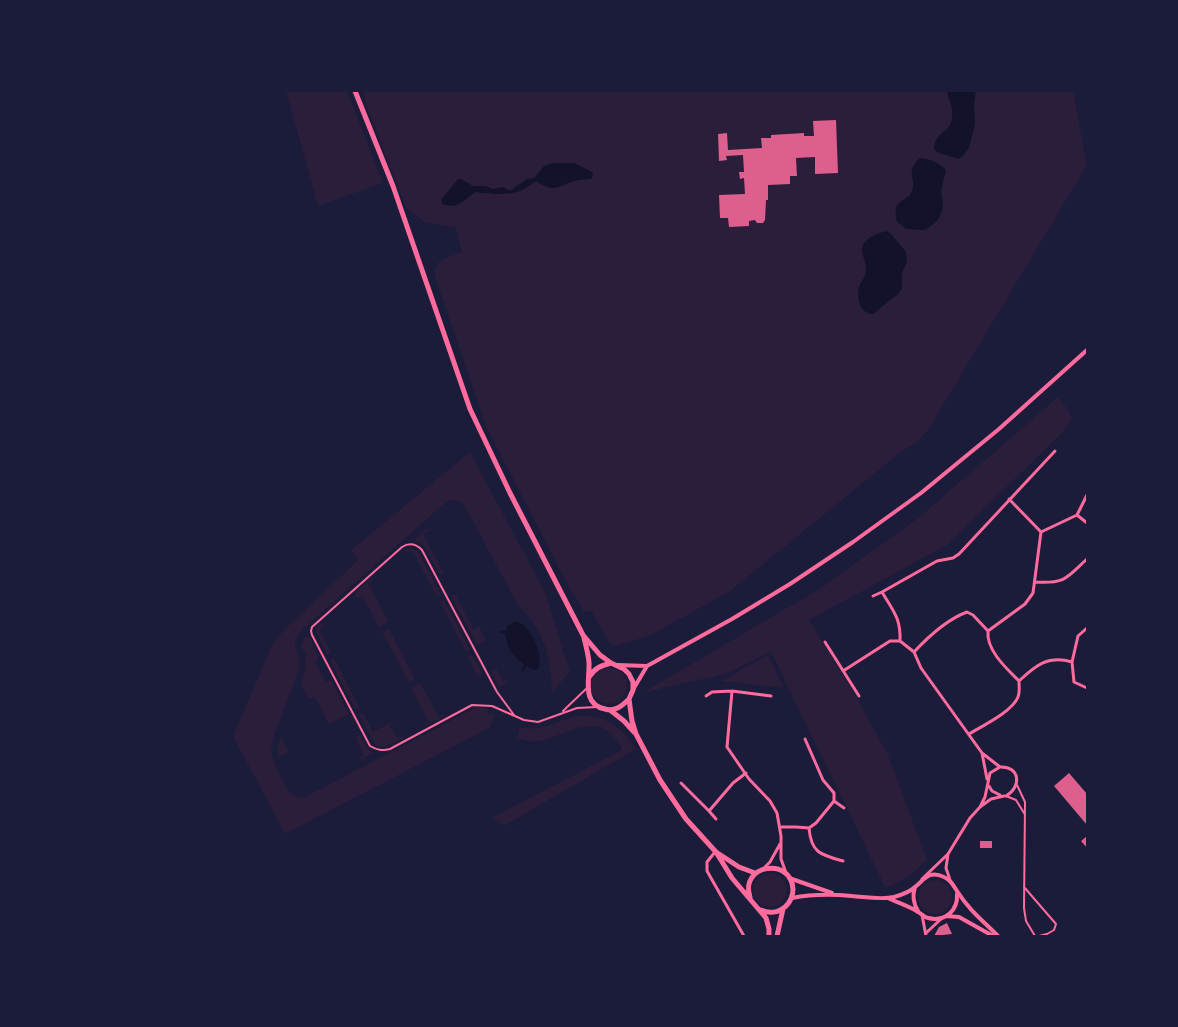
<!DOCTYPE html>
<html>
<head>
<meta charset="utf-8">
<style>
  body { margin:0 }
  #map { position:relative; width:1178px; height:1027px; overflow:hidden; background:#1b1b3a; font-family:"Archivo Narrow",sans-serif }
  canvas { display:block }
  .frame { position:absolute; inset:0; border:92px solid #1b1b3a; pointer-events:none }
</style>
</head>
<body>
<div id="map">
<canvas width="1178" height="1027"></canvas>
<div class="frame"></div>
</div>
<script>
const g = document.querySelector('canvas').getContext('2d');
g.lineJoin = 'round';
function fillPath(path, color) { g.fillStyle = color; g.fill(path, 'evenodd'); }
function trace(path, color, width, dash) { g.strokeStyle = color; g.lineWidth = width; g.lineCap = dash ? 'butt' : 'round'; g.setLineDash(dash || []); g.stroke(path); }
fillPath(new Path2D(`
  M286,91H347L383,183L318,206Z
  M363,91H1073L1087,165L928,430L917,442L901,452L729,592L649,636L612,647L591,611L584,612L563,576L486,426L435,277C434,258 446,258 462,252L456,228L424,222L406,208L366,105Z
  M1058,397L1069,411L1072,418L1062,433L947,545L809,620L860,703L888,755L927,860C914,872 902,884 885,887L771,652L725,674L642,693L821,588L918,518Z
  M470,452L545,592L570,672L552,692C550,654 545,632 517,604L465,506C459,500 454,498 446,502L301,631C288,648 301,650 300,667L273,739C267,757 281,775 289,791C293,797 298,798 305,797L473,709L481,707L488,709L487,713L494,715L491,727L285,834L233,736L273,643L284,630L358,560L351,550Z
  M427,528L429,530L423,534L444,573L440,575L422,543L417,541L415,539Z
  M411,548L418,551L441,595L437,597L412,550L406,553L404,550Z
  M372,578L373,580L368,583L389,622L379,627L362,596L357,598L354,593Z
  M455,594L473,629L479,626L486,641L477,645L452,598V596Z
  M444,600L470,650L466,652L440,602Z
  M322,623L324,625L319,629L331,652L327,655L316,631L318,625Z
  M389,629L415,679L409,682L382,632Z
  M309,636L319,659L315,662L326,682L331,680L349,714L329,724L316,699L314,697L308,699L301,684C304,674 307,667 305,656L307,654L301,647L304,638Z
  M472,655L483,673L477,676L468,657Z
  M768,655L784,688L721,681Z
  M334,658L360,708L356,710L330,662L331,660Z
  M496,668L503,681L507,679V682L499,687L491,671Z
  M591 686a18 18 0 1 1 36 0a18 18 0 1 1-36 0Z
  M420,683L439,717L444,714L445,716L425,726L424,725L429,722L411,688Z
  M363,713L373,732L393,721L395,722L390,725L397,738L403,736L404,738L385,747L376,746L359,715Z
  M586,715C609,717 624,730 636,749L504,826L493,817L622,750C602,709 574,731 544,740C535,743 525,740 517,738L520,727C546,733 561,717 586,715Z
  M360,735L367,748L373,753L361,760L359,758L364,755L355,737Z
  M281,737L289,752L278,757L277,750Z
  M753 890a17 17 0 1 1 34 0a17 17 0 1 1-34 0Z
  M918 897a17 17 0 1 1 34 0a17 17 0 1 1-34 0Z`), '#2a1e3b');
fillPath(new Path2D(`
  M947,91H976L974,104L975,124L969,148L963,156L958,159L937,152L934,149C935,131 950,133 952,119C954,105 948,101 947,91Z
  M920,158C929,158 940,163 946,170L941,190L943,203L942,211L938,220L930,227L925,230L906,229L897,222C891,195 908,204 912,191C917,178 904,172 920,158Z
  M553,163H574L592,172L593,176L591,179C585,180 580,179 574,181C557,186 556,194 536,181C520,192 517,194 496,194C489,193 484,194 476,192C464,199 459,210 443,204L441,200L458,179H461L473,186H485L493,189L503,187L510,191L527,179L534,178L544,166Z
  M886,231L891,234L906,252L907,262L902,273V288L898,294L873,314C859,313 857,299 859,287C861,281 867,275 866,268C866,259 858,251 865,242C869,236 880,233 886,231Z
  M516,621C530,625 545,655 538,669L534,670C518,663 501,646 507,626Z`), '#12122b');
trace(new Path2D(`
  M501,632H506
  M523,670L525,666`), '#12122b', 2.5);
fillPath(new Path2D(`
  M836,120L838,173L815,174V157L796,158L797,176H790V184L768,185V200H766L765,220L763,223H757L755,220L749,221V226L729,227L728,218H720L719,195L745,194L744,178L740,179L739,172H744L743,155L726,156L727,160L719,161L718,134L727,133L728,150L762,148L761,138H771V135L804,133V136H814L813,121Z
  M1069,773L1087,794V825L1054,786Z
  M1087,836V848L1081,841Z
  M980,841H992V848H980Z
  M947,923L952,934L934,936L939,927Z`), '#dd5f8e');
trace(new Path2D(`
  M563,711L587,688
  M514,715L497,692L422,550C416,544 410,542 402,547L312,627L311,631L312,635L370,746C377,750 382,751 390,749L472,705L492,706L524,720L538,722L577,708L597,707
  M1017,785L1025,802L1024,908L1026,921L1035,936
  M1006,796L1016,800L1024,813
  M1024,887L1056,924L1054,930L1047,934L1039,936`), '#ff6b9d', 2);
trace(new Path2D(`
  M1009,499L1041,532
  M1077,515L1087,495
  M1035,582C1066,584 1066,578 1087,559
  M882,592L937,561L953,558L959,554L1055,451
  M873,596L882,592C893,611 901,618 900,641L914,652L921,668L982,753L1000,767
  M1087,628L1078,636L1072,662L1074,682L1087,688
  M988,631L1025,604L1033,593L1041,532L1077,515L1087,523
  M988,631C986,650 1006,668 1019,681
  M825,642L859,696
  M914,652C928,637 948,619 967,612L973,615L988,631
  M843,671L890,641H900
  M1019,681C1036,665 1048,655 1072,662
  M732,691L771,696
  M706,696L712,692L732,691L727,747L749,779L770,801L777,813L781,836V859L786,873
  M969,734C982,726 1012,712 1018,697C1020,692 1019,687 1019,681
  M805,739L823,780L834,793V801L844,808
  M982,753L987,779
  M681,783L709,811L733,783L746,773
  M989,786L992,791L1000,795
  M980,807L991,799L1004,796
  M709,811L716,819
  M780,827H796L809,828L816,823L834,801
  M809,828C811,853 821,855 843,861
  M715,852L707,862V871L744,936
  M948,854L946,868L950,880
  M764,868L770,862L780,844
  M922,879L948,854L970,818L980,807L985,797L990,773L1000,767C1020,766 1022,787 1006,796
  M922,915L926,936
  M926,933L941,919`), '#ff6b9d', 3);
trace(new Path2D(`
  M617,665L647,666
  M634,688L647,666L732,619L790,584L853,542L921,493L999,429L1087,350
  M789,878L832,893
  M915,887C912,896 913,903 918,911
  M792,898C812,894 831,894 852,896C866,897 881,900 894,897C901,895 910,892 915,887C925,879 929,870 944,877C951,880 953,885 957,891C969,910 982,920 998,936
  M888,898C898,903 909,906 918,912C922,914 924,917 928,918C945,922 958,911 957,894
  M946,916L959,917L993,936`), '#ff6b9d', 4);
trace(new Path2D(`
  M355,91L393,186L470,409L510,493L583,635L600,655L611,663L624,669L629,674L633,682V690L629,699L632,721L636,734L660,780L686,819L716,852L732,878L766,918L769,929V936
  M584,638C586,646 588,653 589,662C590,679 581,704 605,709C615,712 622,706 629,699
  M589,677C595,668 600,666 611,663
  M610,710L624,721L634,732
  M716,852L739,867L755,873
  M750,897C739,865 791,856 793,889C793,896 791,901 786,906C779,913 769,914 761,910
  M777,936L783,909`), '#ff6b9d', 5);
</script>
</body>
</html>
